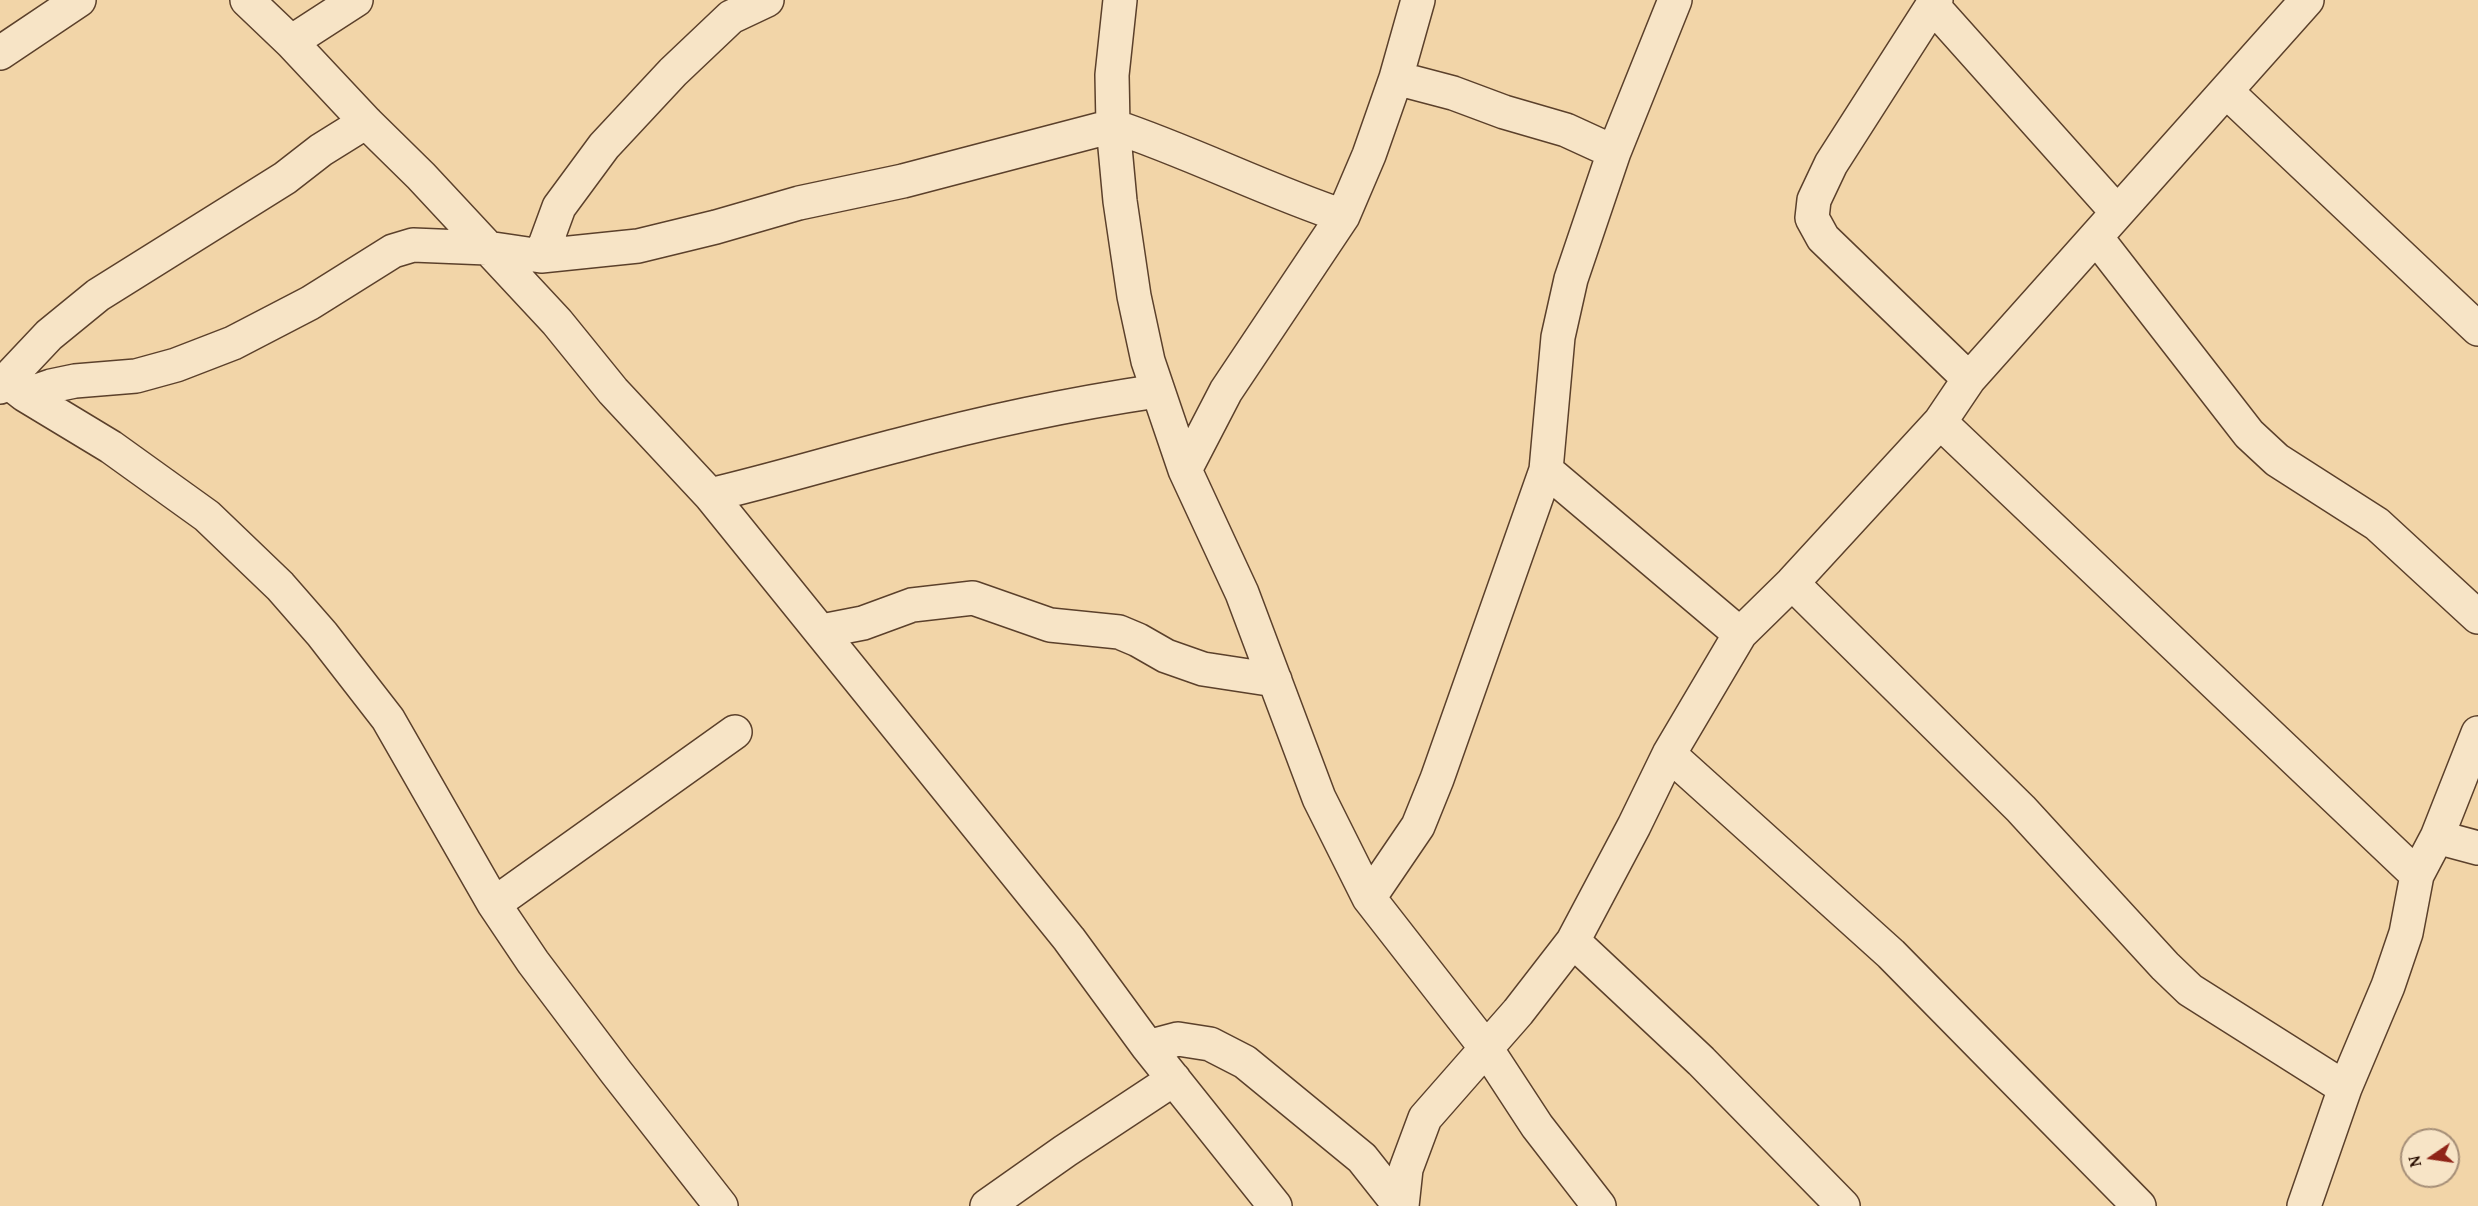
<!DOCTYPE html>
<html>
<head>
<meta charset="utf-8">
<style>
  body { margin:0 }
  #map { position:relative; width:2478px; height:1206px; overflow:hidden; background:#f2d5a8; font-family:"Gentium Book Plus",serif }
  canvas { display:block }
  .north { position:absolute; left:2400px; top:1128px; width:60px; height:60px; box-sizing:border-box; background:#f7e4c6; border:2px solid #a58e77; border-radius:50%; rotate:257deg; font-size:16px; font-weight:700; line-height:24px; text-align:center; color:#290e01 }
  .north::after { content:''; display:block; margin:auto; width:21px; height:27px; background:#8f2418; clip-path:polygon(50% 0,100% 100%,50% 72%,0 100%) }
</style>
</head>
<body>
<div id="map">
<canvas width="2478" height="1206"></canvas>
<div class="north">N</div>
</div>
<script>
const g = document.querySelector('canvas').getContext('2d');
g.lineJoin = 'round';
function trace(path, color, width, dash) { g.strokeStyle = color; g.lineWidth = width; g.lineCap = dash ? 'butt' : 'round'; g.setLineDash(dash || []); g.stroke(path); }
const minor = new Path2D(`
  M247,0L291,42L366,122L421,176L557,322L613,391L710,495L1069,939L1148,1047L1275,1206
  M1120,0L1112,75L1113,126L1120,201L1134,296L1148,361L1185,470L1242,593L1319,798L1369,898L1486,1048L1537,1126L1599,1206
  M1936,0L1831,164L1814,200L1812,218L1823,238L1969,379
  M1932,5L2117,212
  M291,42L356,0
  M0,53L79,0
  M1396,78L1453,93L1504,112L1566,130L1614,152
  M2226,91L2478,329
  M2096,237L2249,434L2277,460L2377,524L2478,617
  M541,256L559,207L604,146L673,72L731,17L767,0
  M7,381L25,395L111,447L207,516L280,586L322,634L388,719L494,904L533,962L616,1072L721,1206
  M0,387L49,335L98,295L285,178L321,150L366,122
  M25,395L51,386L75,381L136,376L176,365L233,343L310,303L393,251L413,245L487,248L541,256L638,246L716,227L799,203L903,181L1113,126C1191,152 1265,190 1343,216
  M1940,422L2417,875
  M1185,470L1226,391L1343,216L1369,155L1396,78L1418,0
  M1546,470L1740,634
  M710,495C774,480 836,461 899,445C984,422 1070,404 1157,391
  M1792,583L2021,809L2165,966L2190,990L2345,1088
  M822,631L863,623L912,605L973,598L1050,625L1119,632L1138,640L1166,656L1203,669L1275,680
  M1669,754L1891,954L2139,1206
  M2437,837L2478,848
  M1369,898L1418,826L1437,779L1546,470L1558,337L1571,279L1614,152L1675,0
  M494,904L735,732
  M1573,941L1701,1061L1843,1206
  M1148,1047L1178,1039L1210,1044L1245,1062L1362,1158L1400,1206
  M987,1206L1065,1151L1174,1079
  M1402,1206L1406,1169L1425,1118L1518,1012L1573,941L1634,826L1669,754L1740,634L1792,583L1940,422L1969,379L2307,0
  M2304,1206L2345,1088L2388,986L2406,933L2417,875L2437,837L2478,733`);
trace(minor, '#5b402b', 36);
trace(minor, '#f7e4c6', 33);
</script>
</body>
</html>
